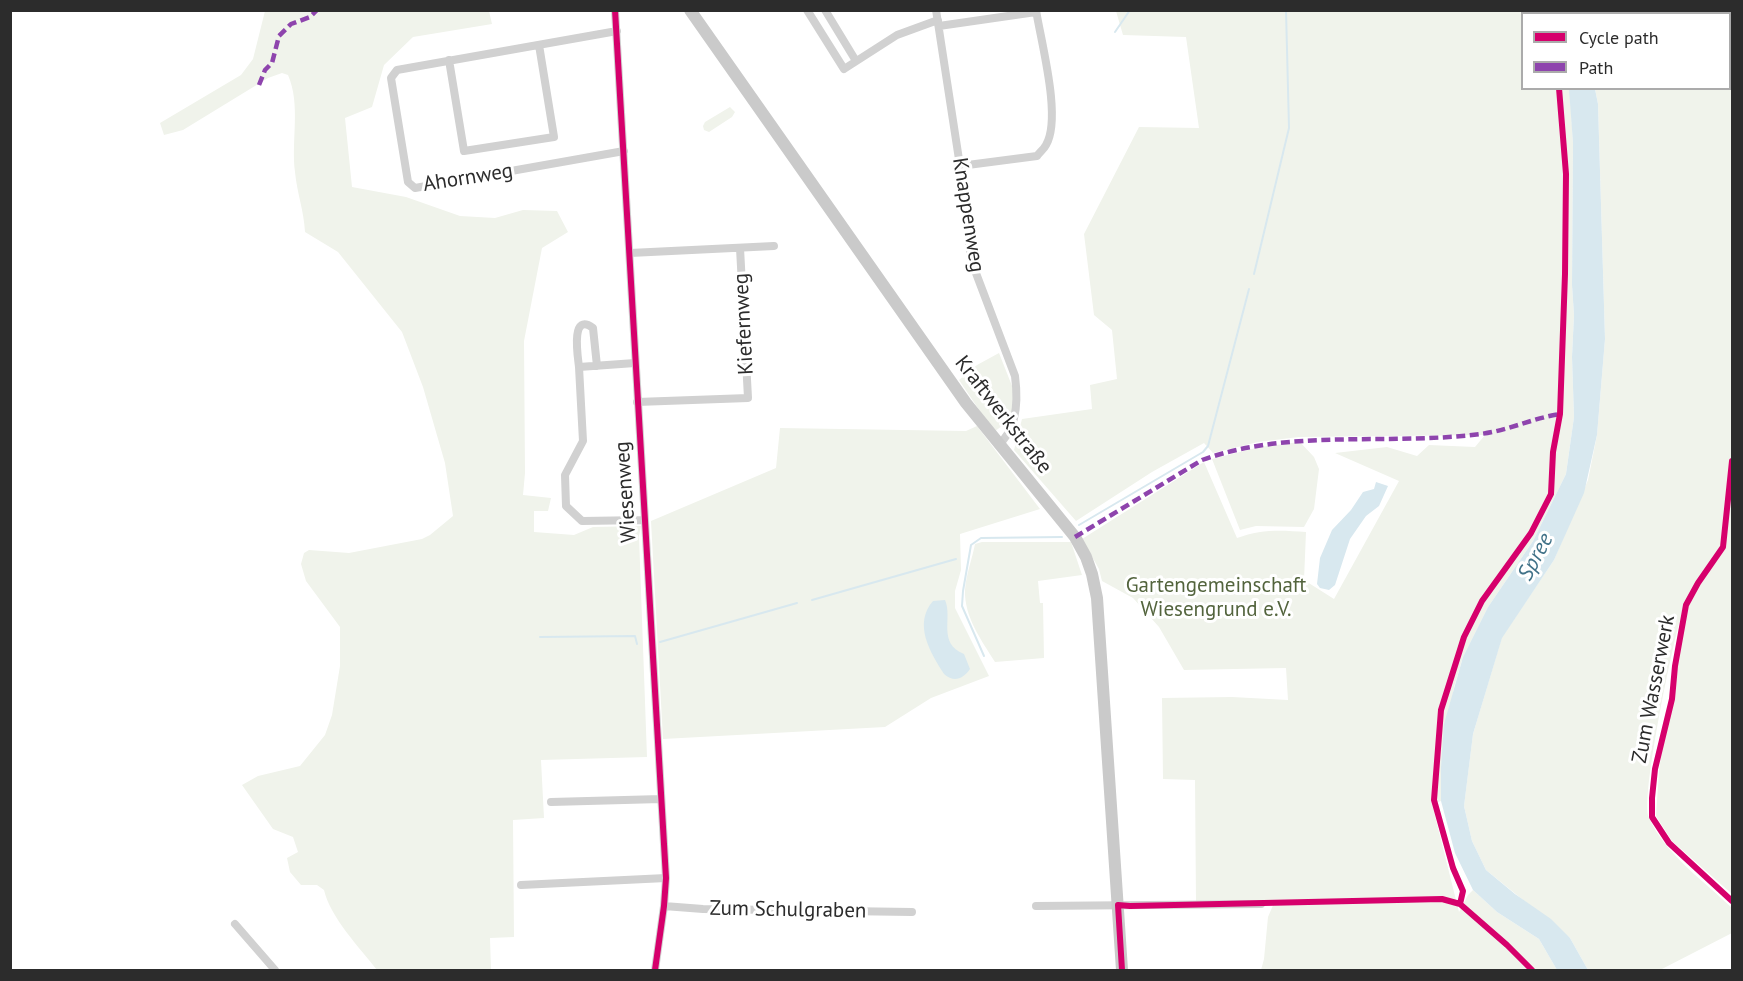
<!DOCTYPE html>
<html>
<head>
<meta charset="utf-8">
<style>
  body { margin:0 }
  #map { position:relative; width:1743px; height:981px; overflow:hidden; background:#fff; font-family:"PT Sans",sans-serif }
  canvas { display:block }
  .frame { position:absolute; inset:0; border:12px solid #2c2c2c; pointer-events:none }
  .legend { position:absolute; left:1521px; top:12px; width:210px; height:78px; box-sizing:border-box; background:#fff; border:2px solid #ababab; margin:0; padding:8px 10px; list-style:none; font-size:18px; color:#2c2c2c }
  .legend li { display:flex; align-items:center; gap:12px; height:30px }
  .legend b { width:30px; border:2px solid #ababab }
</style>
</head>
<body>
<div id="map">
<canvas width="1743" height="981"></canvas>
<div class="frame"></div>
<ul class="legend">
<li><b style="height:8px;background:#d6006c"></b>Cycle path</li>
<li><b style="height:8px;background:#8e44ad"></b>Path</li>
</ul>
</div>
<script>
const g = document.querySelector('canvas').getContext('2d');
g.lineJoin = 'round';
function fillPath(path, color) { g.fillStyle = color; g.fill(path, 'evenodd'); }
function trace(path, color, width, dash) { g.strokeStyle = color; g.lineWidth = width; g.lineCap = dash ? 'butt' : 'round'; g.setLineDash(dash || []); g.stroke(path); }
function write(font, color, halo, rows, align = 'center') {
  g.font = font + ' "PT Sans",sans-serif'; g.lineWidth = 6; g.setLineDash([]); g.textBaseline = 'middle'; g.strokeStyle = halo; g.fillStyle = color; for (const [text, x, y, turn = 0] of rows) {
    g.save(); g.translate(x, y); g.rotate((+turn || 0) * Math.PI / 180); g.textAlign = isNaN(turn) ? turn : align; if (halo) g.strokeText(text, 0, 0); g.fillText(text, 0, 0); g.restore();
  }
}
fillPath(new Path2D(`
  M1699,10L1700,13L1576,14L1575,11Z
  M265,11H489L492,24L413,37L384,65L372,107L345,118L352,187L406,197L460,216L495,218L523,210L557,211L568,232L542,248L524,341L525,473L523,495L551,498L548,511H534V532L574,535L593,527L641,526L639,536L647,757L541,760L544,818L513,820L514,937L490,938L491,970H377C360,948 330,917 324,890L317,885H301L290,872L287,858L298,852L293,837L273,829L242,785L258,776L300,766L325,735L332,715L340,666V627L306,581L301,564L304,553L309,550L349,553L422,539L430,535L453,516L445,463L423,387L402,332L338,252L305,232C304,211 297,193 295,172C291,140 301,105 288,75L282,73L268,78L183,130L164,135L160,123L241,75L253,59Z
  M1116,11H1542L1543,13L1522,14V88L1569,89L1570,92L1573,143L1572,285L1574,315L1572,357L1574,417L1566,474L1533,541L1488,607L1463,657L1454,687L1441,767V801L1432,804L1459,912L1468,895L1473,890L1497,912L1539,939L1557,970H1261L1264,959L1268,917L1274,903H1196L1195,780L1163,779L1162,698L1232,697L1288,700L1286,668L1184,670L1159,627L1133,598L1102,581L1099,569L1082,539L1204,462L1237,538C1261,529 1281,530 1306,532L1304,580L1334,599L1399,481L1335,453L1387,447L1417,456L1429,445L1475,447L1485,435L1299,437L1258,442L1213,453L1204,443L1152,472L1076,521L1014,450L1022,419L1092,409L1090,385L1117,379L1112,330L1094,315L1084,234L1139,127L1199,128L1186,37L1123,35Z
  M1732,28V894L1672,841L1656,816L1659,771L1680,620C1672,647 1640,799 1649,818C1666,855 1704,881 1732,908V933L1660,970H1588L1570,938L1486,870L1472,841L1464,806L1473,734L1502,637L1554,560L1588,480L1597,435L1605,339L1598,104L1595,89L1730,88V29Z
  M730,107L735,112L732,117L709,132L704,130L703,126L705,122Z
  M999,353L1014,391L1011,419L994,432L959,380L977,365Z
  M977,426L1040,509L960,534L961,570L955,591V608L989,676L931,698L885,727L663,739L651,521L776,468L780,428L966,431Z
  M1300,442L1314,457L1319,469L1314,509L1304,527L1256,526L1240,530L1212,459L1260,447Z
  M982,542H1071L1082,575L1038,581L1040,603H1043L1044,658L995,662C982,641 964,617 965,590C966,575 972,559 975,544Z`), '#f0f3eb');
fillPath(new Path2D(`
  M1569,89H1595L1598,104L1605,339L1597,435L1584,493L1554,560L1502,638L1473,734L1464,806L1472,841L1486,870L1515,894L1551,919L1570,938L1588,970H1557L1539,939L1497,912L1473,890L1455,853L1441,801V767L1444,724L1463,657L1488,607L1533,541L1566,474L1574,417L1572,357L1574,315L1572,285L1573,143Z
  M1376,482L1388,486L1379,506L1366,516L1350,539L1335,585L1329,590L1320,588L1317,584L1320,558L1332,530L1351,510L1363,492L1374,489Z
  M945,600C953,618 937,643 964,654L970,669C963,679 954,683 944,674C930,652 913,624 933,601Z`), '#d8e8ef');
trace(new Path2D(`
  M1115,32L1130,10
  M1254,274L1289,128L1286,10
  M1079,525L1203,452L1208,446L1249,289
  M812,600L956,559
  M540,637L635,636L637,644
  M660,642L797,603
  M984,656L962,606L963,591L971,545L981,538L1062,537`), '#d8e8ef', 2);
trace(new Path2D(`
  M615,10L666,878L664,906L655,970
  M807,10L844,69L897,35L938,20
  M825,10L856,61
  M936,10L960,166L971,260L1015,376C1018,399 1018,429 998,445
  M939,26L1036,12
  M617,31L397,70L391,78L408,182L415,188L624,151
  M449,60L464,151L554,137L539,45
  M960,166L1037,156C1040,152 1044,149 1046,145C1062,118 1041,42 1036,10
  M630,253L774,246
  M635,363L579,367L583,441L565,475L566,506L582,521L645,520
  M579,367C578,358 570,311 593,328L597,366
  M637,402L748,398L740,248
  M551,802L661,799
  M521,885L666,878
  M664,906L703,909L912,912
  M1036,906L1261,904
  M235,924L275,970`), '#d1d1d1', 8);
trace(new Path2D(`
  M690,10L966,403L1075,537L1086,557L1092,574L1097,598L1122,970`), '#cacaca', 12);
trace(new Path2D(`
  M1534,10L1536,14
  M259,85L265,70L272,63L279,36L291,24L310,17L317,10
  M1075,537L1202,460C1291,428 1387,446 1480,434C1507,431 1533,418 1560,414`), '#8e44ad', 4.5, [9, 4.5]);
trace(new Path2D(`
  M615,10L666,878L664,906L655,970
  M1732,461L1723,547L1698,583L1686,605L1675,666L1672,699L1655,769L1652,798V817L1669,843L1732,901
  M1460,904L1463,891L1453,868L1434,800L1441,710L1464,637L1482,601L1531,533L1551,494L1553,452L1560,414L1565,274L1566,174L1559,88
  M1122,970L1118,905L1130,906L1442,899L1460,904L1507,945L1532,970`), '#d6006c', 6);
write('21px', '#2c2c2c', '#fff', [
  ["Ahornweg",468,178,-9],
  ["Knappenweg",968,215,81],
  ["Kiefernweg",744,324,-93],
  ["Kraftwerkstraße",1003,415,52],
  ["Wiesenweg",626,492,-94],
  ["Zum Wasserwerk",1654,689,-79],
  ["Zum Schulgraben",788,910,1]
]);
write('21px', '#53643d', '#fff', [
  ["Gartengemeinschaft",1216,586],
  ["Wiesengrund e.V.",1216,610]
]);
write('italic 22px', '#417288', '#fff', [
  ["Spree",1536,557,-62]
]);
</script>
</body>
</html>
